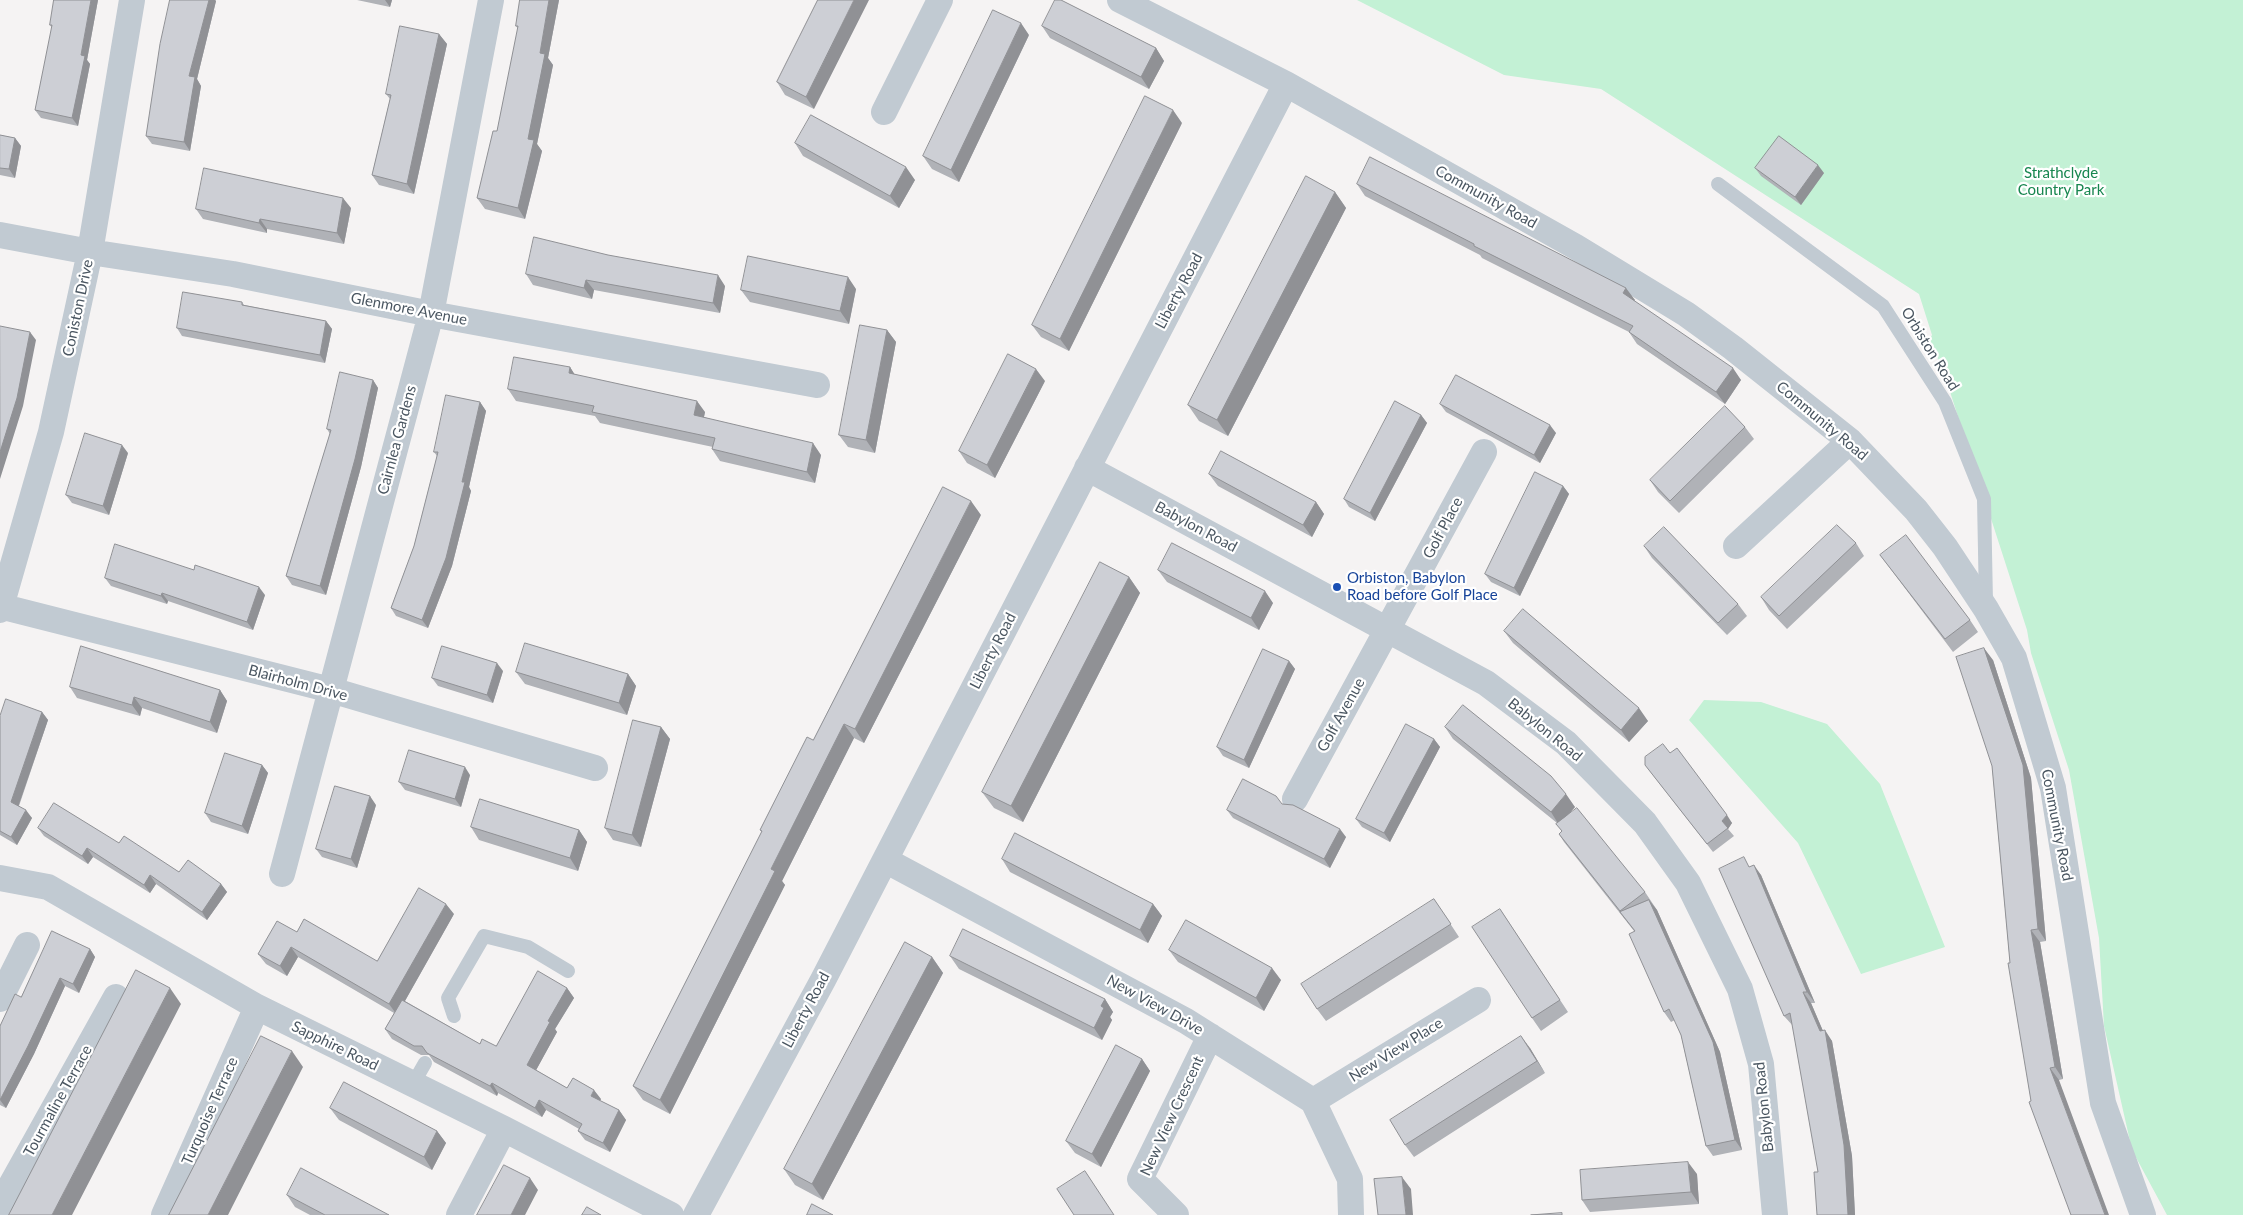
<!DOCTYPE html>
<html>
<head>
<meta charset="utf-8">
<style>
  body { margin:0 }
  canvas { display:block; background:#f5f3f3 }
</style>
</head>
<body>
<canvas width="2243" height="1215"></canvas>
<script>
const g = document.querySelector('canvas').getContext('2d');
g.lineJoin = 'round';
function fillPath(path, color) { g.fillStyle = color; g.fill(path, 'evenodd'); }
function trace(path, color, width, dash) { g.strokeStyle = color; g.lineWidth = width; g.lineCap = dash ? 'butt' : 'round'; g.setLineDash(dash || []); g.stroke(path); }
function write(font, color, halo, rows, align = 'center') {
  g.font = font + ' Lato,sans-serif'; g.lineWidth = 4.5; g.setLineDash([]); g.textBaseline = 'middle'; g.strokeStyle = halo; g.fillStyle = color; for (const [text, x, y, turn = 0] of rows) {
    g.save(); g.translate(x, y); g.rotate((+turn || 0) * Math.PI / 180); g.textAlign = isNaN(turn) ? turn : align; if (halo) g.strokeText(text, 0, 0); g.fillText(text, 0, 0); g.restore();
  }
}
fillPath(new Path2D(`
  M1357,0H2243V1215H2167L2132,1150L2104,1026L2099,938L2069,770L2031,653L2027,630L1942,367L1929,340L1932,335L1919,294L1601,89L1504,75Z
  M1704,700L1761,702L1827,724L1880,784L1945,947L1861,974L1798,843L1689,720Z`), '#c3f1d5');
trace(new Path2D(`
  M1718,184L1883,306L1945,402L1984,499L1986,603
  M454,1016L448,998L484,936L528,947L568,971
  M413,1084L425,1063`), '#c1cad2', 14);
trace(new Path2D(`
  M1120,0L1286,84L1576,247L1686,314L1733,348L1850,441L1916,510L1945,547L1986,609L2014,658L2053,788L2103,1103L2143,1215
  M884,112L940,0
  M0,235L90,252L233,274L431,314L817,385
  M1087,468L1486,683L1566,743L1645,823L1688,883L1740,989L1761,1064L1775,1215
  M1736,546L1850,441
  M0,606L331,690L595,768
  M0,610L51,432L90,252L132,0
  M1295,799L1484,452
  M885,860L1186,1021L1313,1101L1350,1179L1351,1215
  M282,874L431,314L491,0
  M0,878L48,887L257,1007L504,1129L671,1215
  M0,999L27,945
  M1313,1101L1478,1000
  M0,1205L116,997
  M164,1215L257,1007
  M459,1215L504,1129
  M696,1215L823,980L1286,84
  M1176,1215L1140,1179L1210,1036`), '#c1cad2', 26);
fillPath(new Path2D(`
  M54,0H98L87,60L90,64L78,126L41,118L35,110L52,28L50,25Z
  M170,0H215L216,1L197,79L201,86L190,151L152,144L146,136Z
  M357,0H392L390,7Z
  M520,0H559L548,58L553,65L537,144L542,151L525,219L485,209L477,198L497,131L518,29L516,26Z
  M818,0L814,109L785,95L777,82Z
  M1042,26L1156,48L1164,61L1149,89L1050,38Z
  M439,34L447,44L414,194L379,185L372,175L390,99L386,94Z
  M1029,35L959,182L932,169L923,156Z
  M1182,123L1069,351L1041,337L1032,325Z
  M0,135L15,138L21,146L15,178L0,175Z
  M795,143L915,180L899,208L803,156Z
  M1755,168L1824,173L1801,205L1761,176Z
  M1357,184L1635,300L1634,301L1741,380L1725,404L1637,344L1629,332L1482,258L1480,255L1365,196Z
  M1335,192L1346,208L1228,436L1199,421L1188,405Z
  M351,208L344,244L267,229V233L203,219L196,209Z
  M526,274L725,286L720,313L594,290L592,299L533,285Z
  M856,289L849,324L750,302L741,290Z
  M242,302L244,305L326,321L332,329L325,363L182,336L177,328Z
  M887,330L896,342L875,453L848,447L839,435Z
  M570,367L574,374L705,412L704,417L821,455L815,483L720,461L712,449L713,447L600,423L595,416L516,401L508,389Z
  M373,380L378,388L361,467L326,595L292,585L286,576L330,434L327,429Z
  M1045,381L995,478L967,463L959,451Z
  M480,402L486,411L469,487L471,491L452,566L428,628L396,616L391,608L414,546L437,456L434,452Z
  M1440,404L1556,433L1540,463L1446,412Z
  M1421,415L1427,423L1375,521L1349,507L1344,499Z
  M1745,427L1754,439L1679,513L1658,492L1650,480Z
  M128,453L109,515L72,503L66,495Z
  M1209,474L1316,502L1324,514L1312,537L1218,486Z
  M1563,486L1569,494L1520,596L1491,582L1485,574Z
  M981,515L864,743L854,738L782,881L785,885L670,1114L643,1100L633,1086L762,832L760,830L813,740Z
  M1856,543L1864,556L1787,629L1769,610L1761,597Z
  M1644,546L1738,604L1747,616L1727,635L1652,558Z
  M1880,555L1970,620L1978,632L1953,652Z
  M1158,570L1273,603L1259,630L1167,582Z
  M1129,577L1140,593L1023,822L994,808L982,792Z
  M105,578L265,595L253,630L168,601L167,604L111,586Z
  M1504,631L1648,721L1629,742L1513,643Z
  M1993,660L2031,778L2046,941L2040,942L2063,1079L2059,1080L2031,1101L2010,963L1992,766Z
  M1289,661L1295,669L1249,768L1223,756L1217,747Z
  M503,671L493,703L438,686L432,678Z
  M516,672L628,674L636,686L627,715L525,684Z
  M70,687L220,690L227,701L217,733L142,708L140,716L77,698Z
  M42,712L48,720L19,806L32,818L17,845L0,835V716Z
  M661,727L670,739L641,847L613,840L605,828Z
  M1445,727L1575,807L1567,816L1645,892L1657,910L1720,1052L1742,1150L1713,1156L1706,1146L1681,1035L1675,1020L1671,1022L1664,1012L1634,931L1564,842L1559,834L1562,831L1556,824L1557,823L1453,739Z
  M1434,739L1440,747L1390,842L1362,827L1356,819Z
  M1670,753L1732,823L1728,829L1734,836L1713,852L1645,765Z
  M262,765L268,773L248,834L211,822L205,813Z
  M470,775L461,807L405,790L399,782Z
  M1282,804L1346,837L1330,868L1233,818L1227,810Z
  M376,805L357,868L322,857L316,849Z
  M471,827L579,830L587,842L578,871L479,840Z
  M38,828L119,843L179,872L221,884L227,892L207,920L156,884L150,893L93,857L88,864L44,836Z
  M1002,859L1153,904L1162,916L1148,943L1010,872Z
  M1750,866L1761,875L1815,1003H1811L1823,1031L1832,1041L1852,1156L1855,1215H1817L1818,1172L1793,1026L1784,1016Z
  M1434,899L1459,937L1326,1021L1317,1009Z
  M1500,909L1568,1012L1541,1031L1532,1018Z
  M454,914L405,1001L480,1044L496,1046L567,988L574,998L555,1029L557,1032L536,1070L567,1088L601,1099L600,1101L619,1110L626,1120L610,1152L585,1140L578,1131L579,1129L546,1110L542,1117L498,1093L497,1096L434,1062L429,1055H421L392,1039L385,1029L394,1013L298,957L287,976L266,964L258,954L297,932L377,961Z
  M90,949L95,957L79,993L65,986L34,1054L6,1108L0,1105V1026L21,997Z
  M1169,950L1281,980L1264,1011L1178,962Z
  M950,956L1105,999L1113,1012L1110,1017L1112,1020L1102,1040L959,969Z
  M932,957L943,973L823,1200L795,1185L784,1169Z
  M1530,1048L1545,1073L1414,1157L1405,1145Z
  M1142,1059L1150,1071L1101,1167L1075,1153L1066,1141Z
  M330,1108L437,1131L446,1143L432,1170L339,1120Z
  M1697,1174L1699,1204L1590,1212L1582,1200Z
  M287,1195L389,1215H310L295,1207Z`), '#b0b2b7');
fillPath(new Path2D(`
  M91,0H98L87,60L90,64L78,126L72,118L81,55Z
  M209,0H215L216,1L197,79L201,86L190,151L184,142L189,76Z
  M385,0H392L390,7Z
  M549,0H559L548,58L553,65L537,144L542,151L525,219L518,208L540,53Z
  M854,0H869L814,109L806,97Z
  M1021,23L1029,35L959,182L951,170Z
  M439,34L447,44L414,194L407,184Z
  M1156,48L1164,61L1149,89L1141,77Z
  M1173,110L1182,123L1069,351L1060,339Z
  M15,138L21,146L15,178L9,169Z
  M1818,165L1824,173L1801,205L1795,197Z
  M906,167L915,180L899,208L890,196Z
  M1335,192L1346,208L1228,436L1217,420Z
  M343,198L351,208L344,244L337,233Z
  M260,219L267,229V233L259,223Z
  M718,275L725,286L720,313L713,303Z
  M848,277L856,289L849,324L840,311Z
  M586,280L594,290L592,299L584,288Z
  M1626,288L1635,300L1632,306L1623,293Z
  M326,321L332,329L325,363L320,355Z
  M887,330L896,342L875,453L866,440Z
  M30,332L36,340L23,406L0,479V452Z
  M570,367L577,378L569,373Z
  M1733,368L1741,380L1725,404L1716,392Z
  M1036,369L1045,381L995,478L987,465Z
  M373,380L378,388L361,467L326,595L320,586Z
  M697,401L705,412L702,426L694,415Z
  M480,402L486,411L469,487L471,491L452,566L428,628L422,620L462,482Z
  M1421,415L1427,423L1375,521L1370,513Z
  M1550,425L1556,433L1540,463L1534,455Z
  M813,443L821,455L815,483L807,472Z
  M122,445L128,453L109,515L103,506Z
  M1563,486L1569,494L1520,596L1514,588Z
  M971,501L981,515L864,743L855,729Z
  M1316,502L1324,514L1312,537L1303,525Z
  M1129,577L1140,593L1023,822L1011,806Z
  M259,587L265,595L253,630L247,622Z
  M1265,591L1273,603L1259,630L1251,618Z
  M162,593L168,601L167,604L161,596Z
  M1984,648L1993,660L2031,778L2046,941L2038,929Z
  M1289,661L1295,669L1249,768L1244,760Z
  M497,663L503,671L493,703L487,695Z
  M628,674L636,686L627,715L619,703Z
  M220,690L227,701L217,733L210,722Z
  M134,697L142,708L140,716L132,705Z
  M1639,708L1648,721L1629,742L1621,730Z
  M42,712L48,720L17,810L11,802Z
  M844,724L854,738L782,881L785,885L670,1114L660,1100L771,869Z
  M661,727L670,739L641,847L632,835Z
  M1434,739L1440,747L1390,842L1384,833Z
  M262,765L268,773L248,834L242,826Z
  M465,767L470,775L461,807L455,799Z
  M1566,794L1575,807L1559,825L1551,812Z
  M370,796L376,805L357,868L351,859Z
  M26,810L32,818L17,845L11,837Z
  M1727,815L1732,823L1728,829L1722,821Z
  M1340,829L1346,837L1330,868L1324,859Z
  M579,830L587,842L578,871L570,858Z
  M87,848L93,857L88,864L82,856Z
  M1754,865L1761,875L1815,1003L1807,992Z
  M150,875L156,884L150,893L144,885Z
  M221,884L227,892L207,920L202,912Z
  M1649,900L1657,910L1720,1052L1742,1150L1735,1140Z
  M446,904L454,914L397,1015L389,1004Z
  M1153,904L1162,916L1148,943L1140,930Z
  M2031,930L2040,942L2063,1079L2055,1067Z
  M291,947L298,957L287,976L280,966Z
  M90,949L95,957L79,993L73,984Z
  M932,957L943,973L823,1200L812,1184Z
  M1272,968L1281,980L1264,1011L1256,998Z
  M60,978L65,986L34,1054L6,1108L0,1100Z
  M170,988L181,1004L72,1215H52Z
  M567,988L574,998L555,1029L557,1032L534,1074L527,1065L548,1021Z
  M1803,992L1811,1003L1826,1038L1825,1030L1832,1041L1852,1156L1855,1215H1848L1820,1031Z
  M1105,999L1113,1012L1110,1017L1112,1020L1102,1040L1094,1028L1101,1006Z
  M1521,1036L1530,1048L1545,1073L1537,1061Z
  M292,1051L303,1067L228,1215H208Z
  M1142,1059L1150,1071L1101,1167L1092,1154Z
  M2050,1068L2059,1080L2109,1215H2105Z
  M492,1083L498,1093L497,1096L490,1086Z
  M594,1090L601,1099L597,1106L591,1096Z
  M539,1100L546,1110L542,1117L535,1108Z
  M619,1110L626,1120L610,1152L603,1143Z
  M437,1131L446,1143L432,1170L424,1157Z
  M1688,1162L1697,1174L1699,1204L1691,1192Z
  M1402,1177L1411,1189L1413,1215H1406Z
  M530,1178L538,1190L525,1215H511Z`), '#909195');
const building = new Path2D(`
  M54,0H91L81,55L85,56L72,118L35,110L52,25H50Z
  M170,0H209L189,76L195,77L184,142L146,136L160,44Z
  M520,0H549L540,53L545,54L528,139L534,140L518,208L477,198L493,131H497L518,26H516Z
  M818,0H854L806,97L777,82Z
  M1055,0H1061L1156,48L1141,77L1042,26Z
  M993,10L1021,23L951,170L923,156Z
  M400,26L439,34L407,184L372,175L391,95L386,94Z
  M1145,96L1173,110L1060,339L1032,325Z
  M811,115L906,167L890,196L795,143Z
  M0,135L15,138L9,169L0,168Z
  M1779,136L1818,165L1795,197L1755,168Z
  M1370,157L1626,288L1623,293L1733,368L1716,392L1629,332L1633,326L1474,246V244L1357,184Z
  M204,168L343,198L337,233L260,219L259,223L196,209Z
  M1306,176L1335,192L1217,420L1188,405Z
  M534,237L608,255L718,275L713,303L586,280L584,288L526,274Z
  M748,256L848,277L840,311L741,290Z
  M183,292L242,302V305L326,321L320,355L177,328Z
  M860,325L887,330L866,440L839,435Z
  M0,326L30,332L17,398L0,452Z
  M1008,354L1036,369L987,465L959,451Z
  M514,357L570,367L569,373L697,401L694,415L813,443L807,472L712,449L715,438L592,412L594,406L508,389Z
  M340,372L373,380L355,459L320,586L286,576L331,430L327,429Z
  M1456,375L1550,425L1534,455L1440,404Z
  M446,395L480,402L462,482H465L446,558L422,620L391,608L414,546L438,452H434Z
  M1395,401L1421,415L1370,513L1344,499Z
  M1725,406L1745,427L1670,501L1650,480Z
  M85,433L122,445L103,506L66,495Z
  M1221,451L1316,502L1303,525L1209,474Z
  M1535,472L1563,486L1514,588L1485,574Z
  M943,487L971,501L855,729L844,724L771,869L775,871L660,1100L633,1086L762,831L760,830L807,737L813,740Z
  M1837,525L1856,543L1779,616L1761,597Z
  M1664,527L1738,604L1718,623L1644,546Z
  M1906,535L1970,620L1945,639L1880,555Z
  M1172,543L1265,591L1251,618L1158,570Z
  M115,544L194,570L195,565L259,587L247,622L162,593L161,596L105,578Z
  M1100,562L1129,577L1011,806L982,792Z
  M1523,609L1639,708L1621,730L1504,631Z
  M525,643L628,674L619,703L516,672Z
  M81,646L220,690L210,722L134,697L132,705L70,687Z
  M442,646L497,663L487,695L432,678Z
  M1984,648L2023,765L2038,929L2031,930L2055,1067L2050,1068L2105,1215H2071L2029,1102L2031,1101L2008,963H2010L1992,766L1956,657Z
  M1263,649L1289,661L1244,760L1217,747Z
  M6,699L42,712L11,802L26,810L11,837L0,831V716Z
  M1463,705L1551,776L1566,794L1551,812L1445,727Z
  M633,720L661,727L632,835L605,828Z
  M1406,724L1434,739L1384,833L1356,819Z
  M1663,744L1670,753L1677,748L1727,815L1722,821L1728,828L1707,844L1645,765V757Z
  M409,750L465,767L455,799L399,782Z
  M225,753L262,765L242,826L205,813Z
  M1243,779L1276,796L1282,804L1293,805L1340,829L1324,859L1227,810Z
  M335,786L370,796L351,859L316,849Z
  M480,799L579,830L570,858L471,827Z
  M54,803L119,843L124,836L179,872L188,860L221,884L202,912L150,875L144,885L87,848L82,856L38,828Z
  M1577,808L1645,892L1620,911L1559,834L1562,831L1556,824Z
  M1015,833L1153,904L1140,930L1002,859Z
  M1744,857L1749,867L1754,865L1807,992H1803L1820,1031L1825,1030L1844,1145L1848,1215H1817L1814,1172H1818L1790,1013L1784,1016L1719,869Z
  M419,888L446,904L389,1004L291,947L280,966L258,954L277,921L297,932L304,919L377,961Z
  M1434,899L1451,924L1317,1009L1301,984Z
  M1649,900L1713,1042L1735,1140L1706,1146L1681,1035L1669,1009L1664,1012L1629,934L1635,931L1620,912Z
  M1500,909L1560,1000L1532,1018L1472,927Z
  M1186,920L1272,968L1256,998L1169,950Z
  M963,929L1105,999L1101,1006L1104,1008L1094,1028L950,956Z
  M52,931L90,949L73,984L60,978L28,1046L0,1100V1026L15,994L21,997Z
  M905,942L932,957L812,1184L784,1169Z
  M136,970L170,988L52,1215H9Z
  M538,971L567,988L548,1021L550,1022L527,1065L567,1088L573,1078L594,1090L591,1096L619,1110L603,1143L578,1131L582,1124L539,1100L535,1108L492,1083L490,1086L427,1053L422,1046H414L385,1029L402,1000L480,1044L482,1039L496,1046Z
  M261,1036L292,1051L208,1215H169Z
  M1521,1036L1537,1061L1405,1145L1390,1120Z
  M1116,1045L1142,1059L1092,1154L1066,1141Z
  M344,1082L437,1131L424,1157L330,1108Z
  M1688,1162L1691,1192L1582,1200L1580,1170Z
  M504,1165L530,1178L511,1215H477Z
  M301,1168L389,1215H325L287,1195Z
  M1085,1171L1114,1215H1074L1057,1189Z
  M1402,1177L1406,1215H1378L1374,1179Z
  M812,1204L833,1215H807Z
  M587,1207L601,1215H582Z
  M1562,1213V1215H1531Z`);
fillPath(building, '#cdcfd5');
trace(building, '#909195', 1);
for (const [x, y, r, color] of [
  [1337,587,5,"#1a4fb4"]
]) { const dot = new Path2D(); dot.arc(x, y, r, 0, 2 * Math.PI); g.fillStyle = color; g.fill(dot); trace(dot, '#fff', 2); }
write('15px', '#17864f', '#fff', [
  ["Strathclyde",2061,173],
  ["Country Park",2061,190]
]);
write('15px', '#4a5661', '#fff', [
  ["Community Road",1486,197,29],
  ["Liberty Road",1179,291,-62],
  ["Coniston Drive",78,308,-78],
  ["Glenmore Avenue",409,309,11],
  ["Orbiston Road",1930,349,58],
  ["Community Road",1822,421,40],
  ["Cairnlea Gardens",397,440,-75],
  ["Babylon Road",1196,527,28],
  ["Golf Place",1443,528,-62],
  ["Liberty Road",993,651,-63],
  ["Blairholm Drive",298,683,15],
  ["Golf Avenue",1341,715,-61],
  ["Babylon Road",1545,730,39],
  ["Community Road",2057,825,79],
  ["New View Drive",1155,1005,29],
  ["Liberty Road",806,1010,-62],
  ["Sapphire Road",335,1046,26],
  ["New View Place",1396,1050,-32],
  ["Tourmaline Terrace",58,1101,-61],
  ["Babylon Road",1764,1107,-96],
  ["Turquoise Terrace",210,1111,-66],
  ["New View Crescent",1172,1116,-65]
]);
write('15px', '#164399', '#fff', [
  ["Orbiston, Babylon",1347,578],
  ["Road before Golf Place",1347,595]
], 'left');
</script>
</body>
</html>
